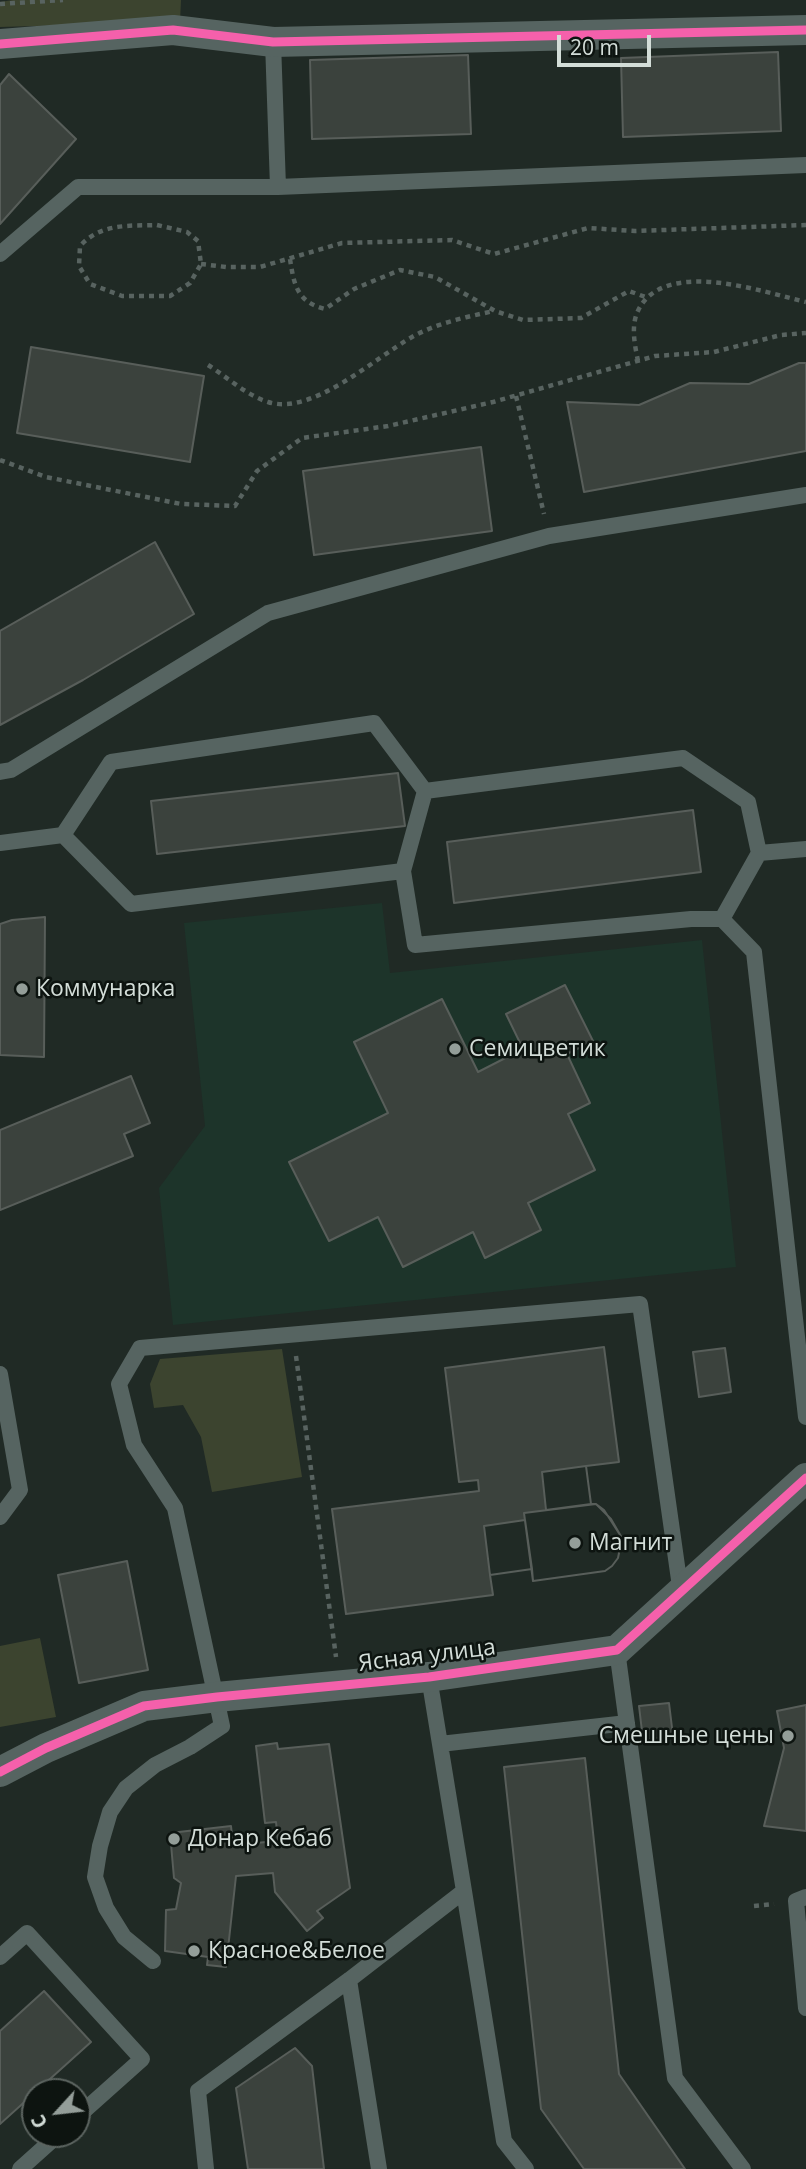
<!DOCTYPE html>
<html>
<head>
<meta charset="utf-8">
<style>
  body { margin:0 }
  #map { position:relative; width:806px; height:2169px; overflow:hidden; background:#202a25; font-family:"Open Sans",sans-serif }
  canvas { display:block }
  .north { position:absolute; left:21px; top:2078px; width:70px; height:70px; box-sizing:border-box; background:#0d1410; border:2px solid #5c6460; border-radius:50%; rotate:243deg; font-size:19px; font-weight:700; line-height:28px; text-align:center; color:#d3ddd8 }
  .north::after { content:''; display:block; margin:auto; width:24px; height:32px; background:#949e99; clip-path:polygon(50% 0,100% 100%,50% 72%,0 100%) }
  .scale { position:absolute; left:557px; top:35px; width:94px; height:32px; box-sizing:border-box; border:4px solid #d3ddd8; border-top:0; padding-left:9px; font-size:21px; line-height:24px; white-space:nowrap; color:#d3ddd8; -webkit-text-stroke:5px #0d1410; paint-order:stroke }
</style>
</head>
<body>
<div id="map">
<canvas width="806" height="2169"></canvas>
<div class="north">С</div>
<div class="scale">20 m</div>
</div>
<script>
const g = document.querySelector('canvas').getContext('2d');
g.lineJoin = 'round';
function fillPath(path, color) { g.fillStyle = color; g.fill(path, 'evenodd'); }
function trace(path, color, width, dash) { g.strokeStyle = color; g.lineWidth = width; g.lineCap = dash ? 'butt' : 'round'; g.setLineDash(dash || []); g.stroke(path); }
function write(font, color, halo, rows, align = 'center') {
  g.font = font + ' "Open Sans",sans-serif'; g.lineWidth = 5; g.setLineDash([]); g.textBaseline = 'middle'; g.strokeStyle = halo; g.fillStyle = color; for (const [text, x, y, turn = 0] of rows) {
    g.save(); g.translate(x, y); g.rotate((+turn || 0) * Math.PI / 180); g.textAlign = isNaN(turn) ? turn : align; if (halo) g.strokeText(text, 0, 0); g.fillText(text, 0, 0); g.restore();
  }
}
fillPath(new Path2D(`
  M382,903L390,973L702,940L736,1267L173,1325L159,1188L205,1126L184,923Z`), '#1d342a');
fillPath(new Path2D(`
  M13,0H181L180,22L0,27V2Z
  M282,1349L302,1477L212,1492L201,1437L183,1405L154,1408L150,1384L160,1359Z
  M40,1638L56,1717L0,1727V1646Z`), '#3c442f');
const building = new Path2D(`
  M778,52L781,131L623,137L621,58Z
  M468,55L471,134L312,139L310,60Z
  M9,74L76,139L0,224V85Z
  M31,347L204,376L190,462L17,433Z
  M799,363H806V451L584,492L567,402L639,405L690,383L749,384Z
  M481,447L492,531L314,555L303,471Z
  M155,542L194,614L83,680L0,725V631Z
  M398,773L405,826L157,854L151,801Z
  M693,810L701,872L454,903L447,842Z
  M45,917L44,1057L0,1055V924L12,920Z
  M565,985L593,1041L567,1054L590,1103L568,1114L595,1170L528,1203L541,1230L485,1258L473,1232L403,1267L378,1217L329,1241L289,1162L388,1113L354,1042L442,999L478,1072L523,1049L506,1014Z
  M131,1076L150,1123L124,1134L133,1156L0,1210V1130Z
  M604,1347L619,1462L586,1466L591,1504H596L604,1510L622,1538L618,1558L612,1566L605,1571L533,1581L532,1569L490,1575L493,1595L346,1614L332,1509L479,1491L478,1480L459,1482L445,1368Z
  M725,1348L731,1392L699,1397L693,1352Z
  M586,1466L591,1504L546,1510L542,1472Z
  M596,1504L611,1519L622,1538L618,1558L612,1566L605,1571L533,1581L524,1513Z
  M525,1520L532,1569L490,1575L484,1526Z
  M127,1561L148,1670L79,1683L58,1575Z
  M669,1703L673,1736L643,1740L639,1706Z
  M806,1705V1831L764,1826L784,1748L777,1711Z
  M277,1743L278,1749L329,1744L350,1888L317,1911L323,1918L307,1931L275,1892L273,1873L236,1876L226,1967L207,1965L208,1957L165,1951L166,1910L176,1909L181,1883L174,1878L170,1833L231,1826L233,1845L278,1841L276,1822L265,1823L256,1746Z
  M585,1758L619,2074L685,2169H584L541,2109L504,1767Z
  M44,1991L91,2042L0,2124V2031Z
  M295,2048L312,2066L324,2169H248L236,2088Z`);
fillPath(building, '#3b423d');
trace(building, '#585e5a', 2);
trace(new Path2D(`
  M0,4L63,0
  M157,225L187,232L198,241L201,264L190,283L170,296H122L90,284L79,266L80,246C101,223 129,226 157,225Z
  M290,259C294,285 297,302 325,309L354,289L400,270L435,277L495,311L523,320L581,318L629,291L648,298
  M201,264L226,267H260L342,243L452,240L494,254L588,228L635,231L806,225
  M638,361C635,346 631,328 637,313C661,256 763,292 806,302
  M208,365C227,377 246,395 268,402C312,416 375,358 412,337C437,323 466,317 494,311
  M516,396L544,514
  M0,460L46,477L181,504L235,506L257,471L302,438L388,426L493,402L655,356L714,352L781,335L806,333
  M296,1356L336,1657
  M754,1906L774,1904`), '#586360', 4.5, [5, 5]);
trace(new Path2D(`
  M273,42L278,187L806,165
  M0,254L78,187H278
  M0,772L11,770L268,613L549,536L806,495
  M63,835L111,762L374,723L425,791
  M0,843L63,835L131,904L403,871L415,945L691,919H722
  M806,849L759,853L722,919L754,952L806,1417
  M403,871L425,791L683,758L748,802L759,853
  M0,1374L20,1490L0,1517
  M617,1650L675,2078L743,2169
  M440,1744L627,1723
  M464,1891L504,2141L526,2169
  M806,1897L796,1901L806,2008
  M0,1957L27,1933L142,2059L77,2117
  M153,1961L124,1937L106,1908L95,1877L100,1846L110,1812L126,1788L155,1765L190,1747L222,1726L175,1508L134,1445L119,1384L140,1348L640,1304L681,1594
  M349,1980L379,2169
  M20,2169L59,2134
  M206,2169L198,2091L349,1980L464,1891L429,1677`), '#566461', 16);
trace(new Path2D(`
  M0,44L173,30L273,42L806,30
  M0,1772L46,1748L144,1706L217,1697L429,1677L617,1650L806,1478`), '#566461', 30);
trace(new Path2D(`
  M0,44L173,30L273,42L806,30
  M0,1772L46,1748L144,1706L217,1697L429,1677L617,1650L806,1478`), '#f560ab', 9);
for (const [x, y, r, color] of [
  [22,989,7,"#949e99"],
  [455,1049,7,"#949e99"],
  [575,1543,7,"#949e99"],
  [788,1736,7,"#949e99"],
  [174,1839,7,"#949e99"],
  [194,1951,7,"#949e99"]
]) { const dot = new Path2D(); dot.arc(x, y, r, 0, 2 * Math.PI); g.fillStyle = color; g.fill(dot); trace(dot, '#0d1410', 2.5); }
write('23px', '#d3ddd8', '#0d1410', [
  ["Коммунарка",36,989],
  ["Семицветик",469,1049],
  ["Магнит",589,1543],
  ["Смешные цены",774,1736,"right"],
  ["Донар Кебаб",188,1839],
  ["Красное&Белое",208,1951]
], 'left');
write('23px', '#d3ddd8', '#0d1410', [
  ["Ясная улица",427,1656,-7]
]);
</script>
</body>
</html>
